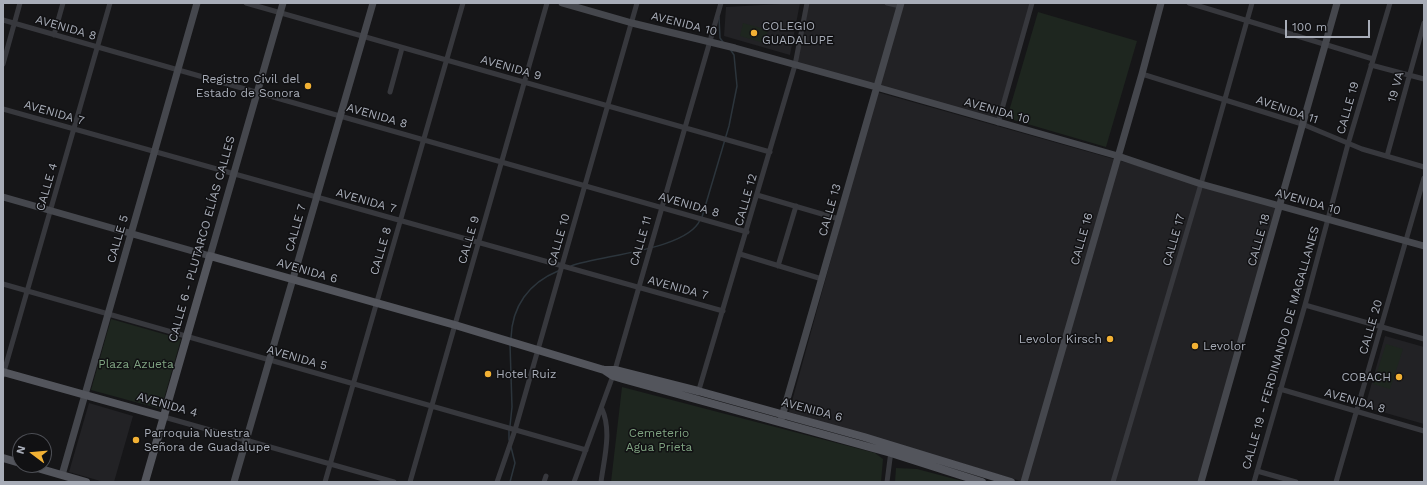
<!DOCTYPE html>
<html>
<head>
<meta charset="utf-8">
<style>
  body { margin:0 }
  #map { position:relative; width:1427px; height:485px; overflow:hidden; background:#161618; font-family:"Work Sans",sans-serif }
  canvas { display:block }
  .frame { position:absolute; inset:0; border:4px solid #a8adb8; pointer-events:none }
  .north { position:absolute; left:12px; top:433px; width:40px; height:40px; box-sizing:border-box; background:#111113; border:1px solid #4d4f55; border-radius:50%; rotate:286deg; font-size:11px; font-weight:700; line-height:16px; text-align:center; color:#a8adb8 }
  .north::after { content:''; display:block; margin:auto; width:14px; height:18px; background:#f2b134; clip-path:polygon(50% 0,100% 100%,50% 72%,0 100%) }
  .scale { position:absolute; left:1285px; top:20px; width:85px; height:18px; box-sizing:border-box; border:2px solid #a8adb8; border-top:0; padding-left:5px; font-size:12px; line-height:14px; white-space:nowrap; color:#a8adb8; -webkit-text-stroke:3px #111113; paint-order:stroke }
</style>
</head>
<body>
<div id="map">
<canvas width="1427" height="485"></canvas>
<div class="frame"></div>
<div class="north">N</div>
<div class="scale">100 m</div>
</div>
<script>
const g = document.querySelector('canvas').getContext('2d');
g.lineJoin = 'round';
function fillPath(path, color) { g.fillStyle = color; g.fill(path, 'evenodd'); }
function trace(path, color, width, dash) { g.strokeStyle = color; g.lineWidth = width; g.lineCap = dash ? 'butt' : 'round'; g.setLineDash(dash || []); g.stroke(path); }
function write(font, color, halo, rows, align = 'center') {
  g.font = font + ' "Work Sans",sans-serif'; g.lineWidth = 3; g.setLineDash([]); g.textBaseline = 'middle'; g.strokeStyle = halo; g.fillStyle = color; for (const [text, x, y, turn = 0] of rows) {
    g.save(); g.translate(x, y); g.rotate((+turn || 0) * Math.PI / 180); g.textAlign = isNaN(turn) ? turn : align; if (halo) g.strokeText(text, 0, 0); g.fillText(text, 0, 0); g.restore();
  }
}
fillPath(new Path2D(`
  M800,3L790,55L724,36L726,7Z
  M807,3H1032L998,123L795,65Z
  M877,92L1280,206L1198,482H1024L789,412Z
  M1385,336L1424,347V424L1365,407Z
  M89,403L133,416L114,482H104L69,472Z`), '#222225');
fillPath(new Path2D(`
  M1038,12L1137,41L1106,147L1007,118Z
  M743,23L768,30L764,43L740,36Z
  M111,319L181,339L161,409L91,390Z
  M1386,344L1403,349L1390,389L1373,384Z
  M622,387L875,453L883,459L881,482H611Z
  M896,468L917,469L966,482H895Z`), '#1e261f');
trace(new Path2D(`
  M719,17L720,38L723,42
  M702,217L729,126L737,86L734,55L730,49
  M571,266C601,255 687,250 700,220
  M511,338C512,306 529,283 558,271
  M510,426L512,407L510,344
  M509,440V430
  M510,482L515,463L511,447`), '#2c353c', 1.5);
trace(new Path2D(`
  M246,3L770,152
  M887,3L900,6
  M1189,3L1373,59
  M3,20L747,232
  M54,35L63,3
  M3,64L20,3
  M1371,65L1424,79
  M1142,74L1302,124L1362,149L1424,167
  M390,92L402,48
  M3,109L723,311
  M998,123L1032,3
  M1387,156L1424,23
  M757,195L839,219
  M740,254L822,279
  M778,266L796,206
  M3,284L586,450
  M1305,305L1424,339
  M3,375L110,3
  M1280,389L1424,431
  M698,393L795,65L807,3
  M164,417L394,482
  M1257,471L1296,482
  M325,482L463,3
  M410,482L547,3
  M497,482L515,430L637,3
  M544,482L546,476
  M574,482L615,370L721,3
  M601,482C604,459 612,431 602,409
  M887,482L891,451
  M1113,482L1201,184L1252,3
  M1254,482L1305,305L1348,144L1390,3
  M1336,482L1424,178`), '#37383d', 5);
trace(new Path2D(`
  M562,3L632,23L735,48L876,87L1118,156L1201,184L1424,246
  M3,197L210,256L283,3
  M781,420L901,3
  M62,475L197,3
  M234,482L373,3
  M1024,482L1142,74L1161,3
  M1201,482L1337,3`), '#45474d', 7);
trace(new Path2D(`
  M604,370L613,376L623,379L891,453L982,482
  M3,372L164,417
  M3,458L20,463
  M27,465L86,482
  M145,482L210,256L455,325L604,370H615L698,391L864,437L1011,482`), '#53555c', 8);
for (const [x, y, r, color] of [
  [754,33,4,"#f2b134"],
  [308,86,4,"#f2b134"],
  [1110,339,4,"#f2b134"],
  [1195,346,4,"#f2b134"],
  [488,374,4,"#f2b134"],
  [1399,377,4,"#f2b134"],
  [136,440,4,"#f2b134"]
]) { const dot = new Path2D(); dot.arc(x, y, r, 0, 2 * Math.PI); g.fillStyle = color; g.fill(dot); trace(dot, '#111113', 1.5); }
write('12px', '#a8adb8', '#111113', [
  ["AVENIDA 10",684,24,14],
  ["AVENIDA 8",66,28,16],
  ["AVENIDA 9",511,68,16],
  ["19 VA",1396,87,-74],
  ["CALLE 19",1348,108,-74],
  ["AVENIDA 11",1287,110,19],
  ["AVENIDA 10",997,111,16],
  ["AVENIDA 7",54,113,16],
  ["AVENIDA 8",377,116,16],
  ["CALLE 4",47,187,-74],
  ["CALLE 12",746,200,-74],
  ["AVENIDA 7",366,201,16],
  ["AVENIDA 10",1308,202,16],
  ["AVENIDA 8",689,205,16],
  ["CALLE 13",830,210,-74],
  ["CALLE 7",296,228,-74],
  ["CALLE 5",118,239,-74],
  ["CALLE 6 - PLUTARCO ELÍAS CALLES",202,239,-74],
  ["CALLE 16",1082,239,-74],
  ["CALLE 9",469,240,-74],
  ["CALLE 10",559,240,-74],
  ["CALLE 17",1174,240,-74],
  ["CALLE 18",1259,240,-74],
  ["CALLE 11",641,241,-74],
  ["CALLE 8",381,251,-74],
  ["AVENIDA 6",307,271,16],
  ["AVENIDA 7",678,288,15],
  ["CALLE 20",1371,327,-74],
  ["CALLE 19 - FERDINANDO DE MAGALLANES",1281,348,-74],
  ["AVENIDA 5",297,358,16],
  ["AVENIDA 8",1355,401,16],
  ["AVENIDA 4",167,405,16],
  ["AVENIDA 6",812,410,15]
]);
write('12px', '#a8adb8', '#111113', [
  ["COLEGIO",762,26],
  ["GUADALUPE",762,40],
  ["Registro Civil del",300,79,"right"],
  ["Estado de Sonora",300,93,"right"],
  ["Levolor Kirsch",1102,339,"right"],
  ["Levolor",1203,346],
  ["Hotel Ruiz",496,374],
  ["COBACH",1391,377,"right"],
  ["Parroquia Nuestra",144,433],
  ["Señora de Guadalupe",144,447]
], 'left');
write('12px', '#7fa381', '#111113', [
  ["Plaza Azueta",136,364],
  ["Cemeterio",659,433],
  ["Agua Prieta",659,447]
]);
</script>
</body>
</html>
